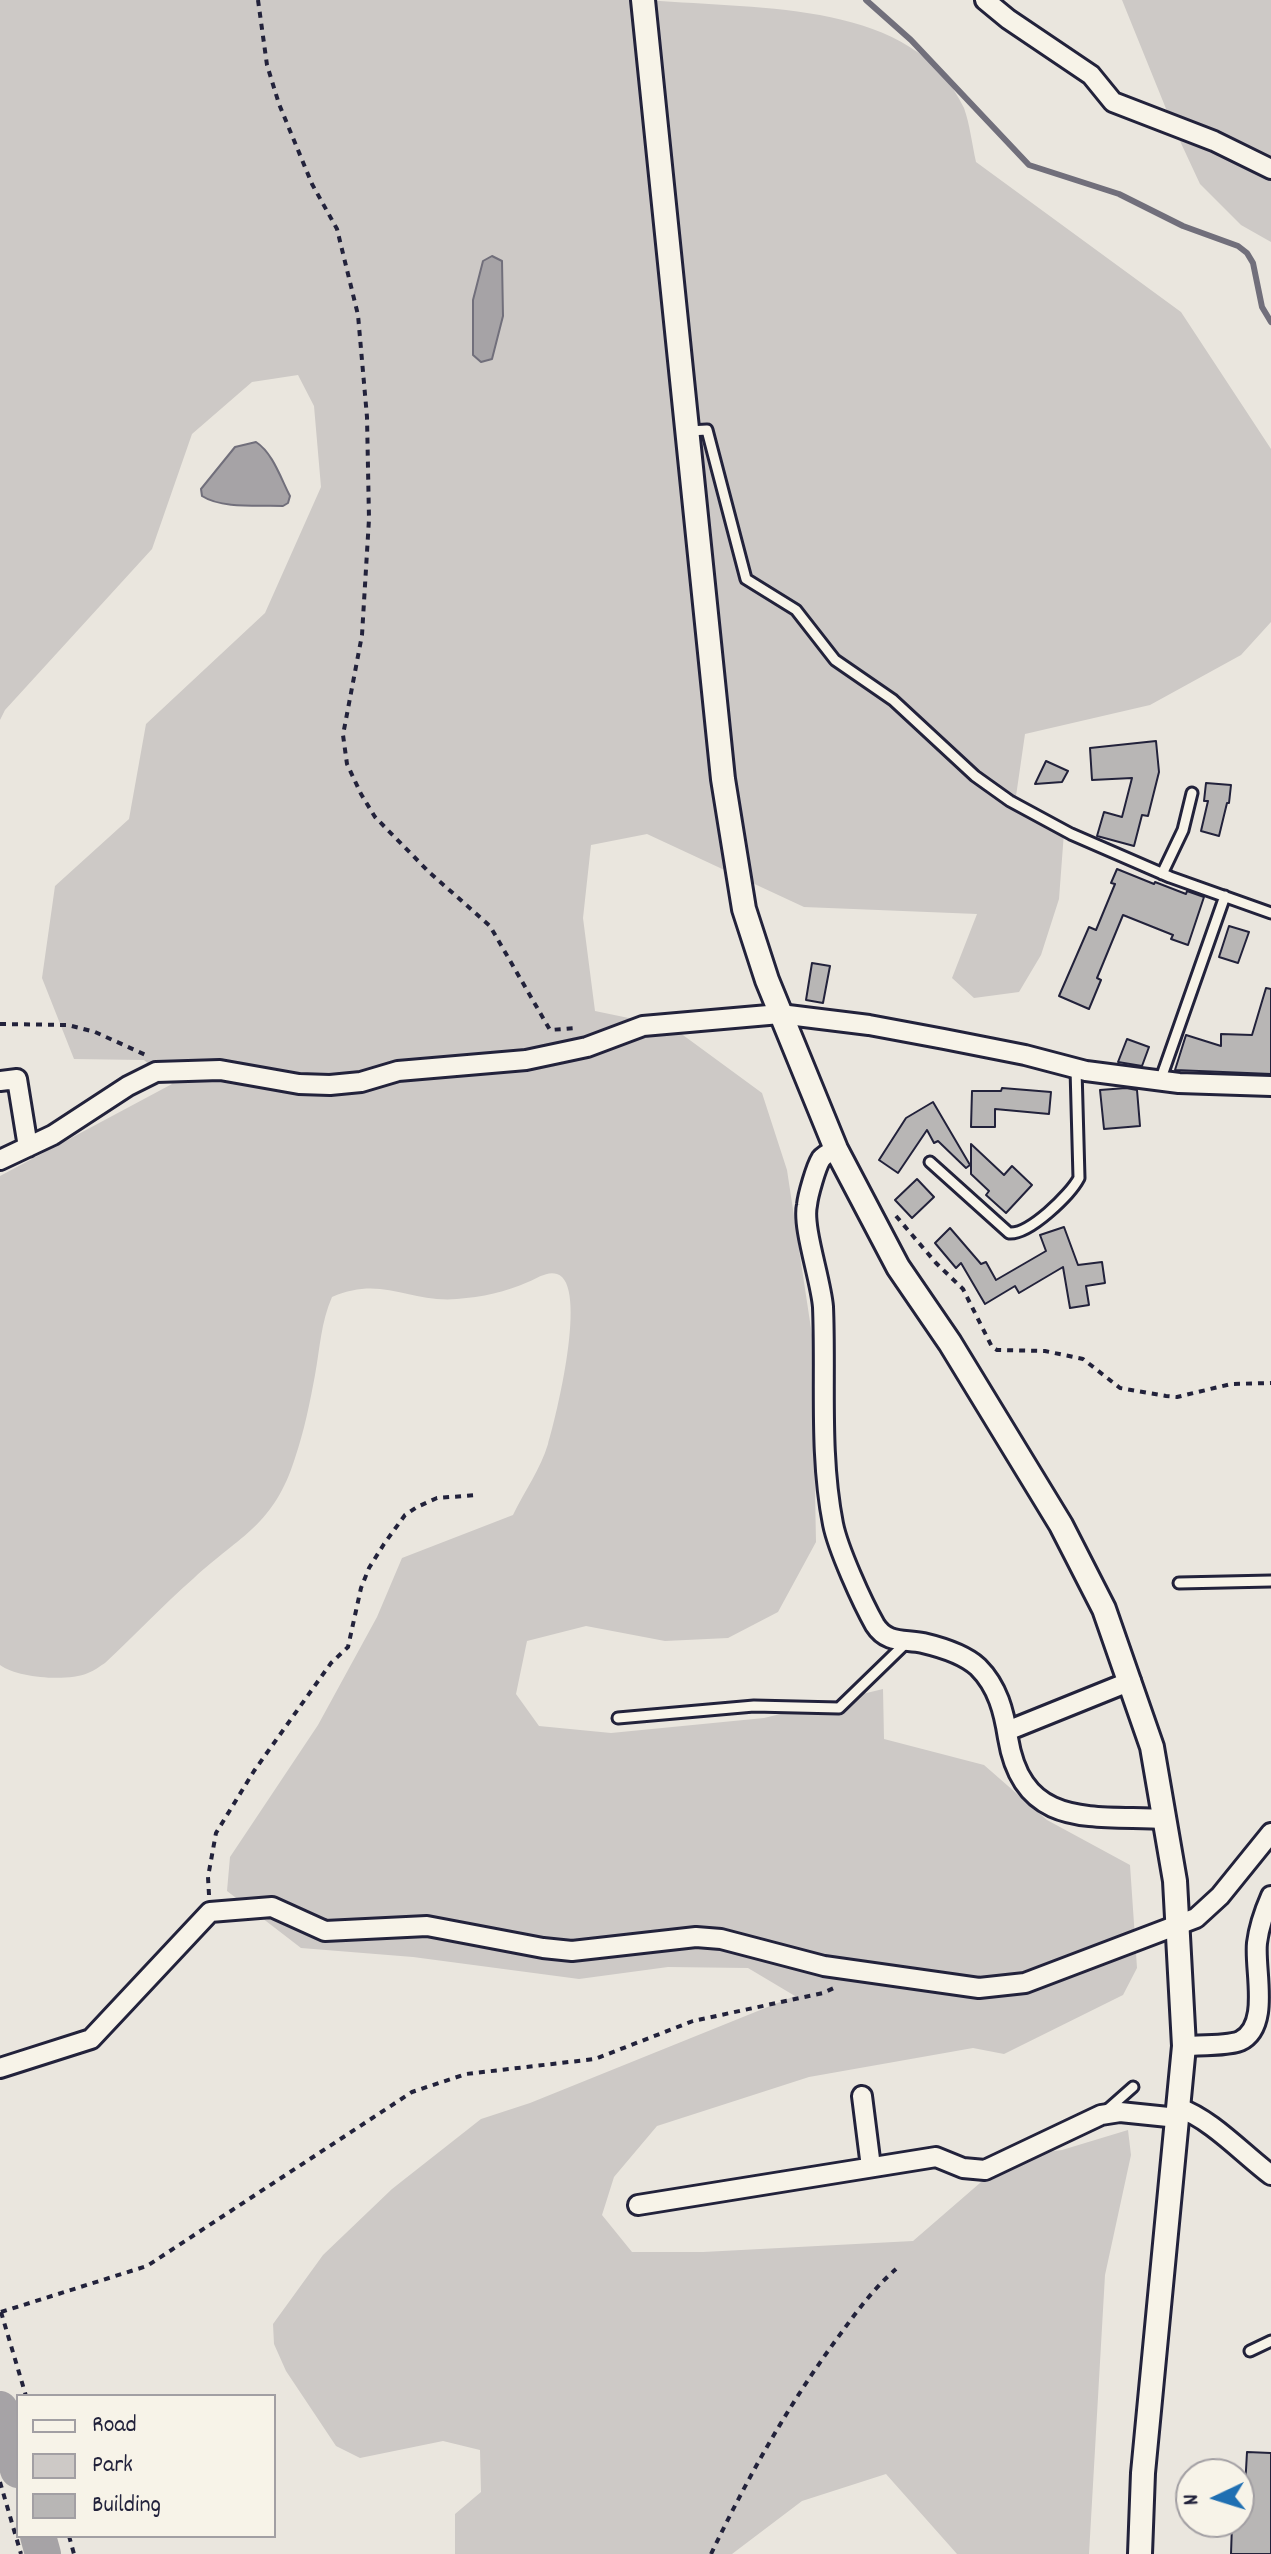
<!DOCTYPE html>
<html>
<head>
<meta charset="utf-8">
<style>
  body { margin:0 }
  #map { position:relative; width:1271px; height:2554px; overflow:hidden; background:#eae6de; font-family:Dekko,sans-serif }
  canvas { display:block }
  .legend { position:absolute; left:16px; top:2394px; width:260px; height:144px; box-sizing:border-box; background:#f7f3e8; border:2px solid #a29fa3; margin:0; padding:10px 14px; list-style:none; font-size:24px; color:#22223b }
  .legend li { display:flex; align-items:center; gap:16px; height:40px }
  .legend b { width:40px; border:2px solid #a29fa3 }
  .north { position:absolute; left:1175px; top:2458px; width:80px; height:80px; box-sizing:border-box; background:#f7f3e8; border:2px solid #a29fa3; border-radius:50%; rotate:266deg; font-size:22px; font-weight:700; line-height:32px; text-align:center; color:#22223b }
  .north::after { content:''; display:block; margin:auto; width:28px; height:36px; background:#1f6fb2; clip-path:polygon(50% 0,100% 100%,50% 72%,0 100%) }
</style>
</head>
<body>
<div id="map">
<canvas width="1271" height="2554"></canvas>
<ul class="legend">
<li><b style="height:10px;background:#f7f3e8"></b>Road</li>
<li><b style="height:22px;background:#cdc9c6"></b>Park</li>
<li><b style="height:22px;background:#b8b6b5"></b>Building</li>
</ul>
<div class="north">N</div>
</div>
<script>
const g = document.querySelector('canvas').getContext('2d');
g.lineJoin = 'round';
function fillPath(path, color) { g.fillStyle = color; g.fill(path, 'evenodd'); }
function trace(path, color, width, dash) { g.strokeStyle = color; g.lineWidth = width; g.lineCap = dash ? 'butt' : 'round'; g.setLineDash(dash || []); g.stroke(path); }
fillPath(new Path2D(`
  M0,0H649C764,10 914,0 964,108C970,125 972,144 976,162L1181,312L1271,449V622L1241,655L1150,705L1025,734L1015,803L1064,832L1059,899L1041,955L1019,992L974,998L952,978L977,914L804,907L647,834L591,845L583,918L595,1011L672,1027L762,1093L787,1170L812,1335L816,1542L778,1612L728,1638L665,1641L586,1626L527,1641L516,1694L539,1726L611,1733L764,1718L883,1689L884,1739L984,1765L1047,1820L1130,1865L1137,1968L1123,1995L1004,2054L973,2048L809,2077L657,2126L614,2177L602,2215L632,2252H703L913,2241L1010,2157L1062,2150L1128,2130L1131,2155L1105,2275L1089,2554H957L886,2474L802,2501L732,2554H455V2514L481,2492L480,2450L443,2441L360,2458L336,2446L286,2371L274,2344L273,2324L323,2255L392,2189L481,2119L530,2103L795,1996L748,1968L668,1967L579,1979L413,1957L301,1948L227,1891L230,1857L318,1725L377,1617L402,1558L513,1515C524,1492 541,1468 548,1444C556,1418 589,1284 557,1274C547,1271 538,1278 528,1282C506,1292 482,1297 457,1299C409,1303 382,1275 332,1297C321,1322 320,1348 315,1375C310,1402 304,1432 295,1458C274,1525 241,1535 194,1578C163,1605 135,1635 105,1663C100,1666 94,1671 88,1673C67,1682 18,1678 0,1665V1176L172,1084L144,1060L74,1059L42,978L55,886L129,819L146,724L265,613L321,487L314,406L298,375L252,382L192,434L152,549L5,710L0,720Z
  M1122,0H1271V242L1241,225L1200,184L1173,126Z`), '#cdc9c6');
const water = new Path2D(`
  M492,256L502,261L503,316L492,359L481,362L473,355V300L483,261Z
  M256,442C273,453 281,479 290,496L288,503L283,506C259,505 222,509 202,496L201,489L235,447Z`);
fillPath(water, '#a6a3a6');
trace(water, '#716f7b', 2);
trace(new Path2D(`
  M866,0L911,40L1029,165L1119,194L1183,226L1238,246L1247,253L1253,263L1262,307L1271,322`), '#716f7b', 6);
trace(new Path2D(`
  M0,2409L18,2470
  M38,2536L43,2554`), '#a6a3a6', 36);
const building = new Path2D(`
  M1156,741L1159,772L1148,816L1142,815L1134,846L1097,836L1104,812L1122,817L1132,778L1092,780L1090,748Z
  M1046,761L1068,771L1062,782L1035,784Z
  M1206,783L1231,785L1229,803H1227L1219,836L1201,831L1208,801H1204Z
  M1117,869L1154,884L1155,882L1186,894L1187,891L1204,897L1188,945L1171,939L1173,935L1123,915L1097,978L1101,980L1089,1009L1059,996L1089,927L1096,930L1115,884L1111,883Z
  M1229,926L1249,932L1238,963L1219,957Z
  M812,963L830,966L823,1003L806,1000Z
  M1266,988L1271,989V1074L1175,1070L1186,1035L1221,1046V1034L1252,1035Z
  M1127,1039L1149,1047L1142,1066L1118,1062Z
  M1002,1088L1051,1092L1049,1114L995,1109V1127H971L972,1091H1001Z
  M1126,1088L1137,1090L1140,1126L1104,1129L1100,1090Z
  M933,1102L970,1165L966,1168L938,1141L934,1143L927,1130L898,1173L879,1160L906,1118Z
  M971,1144L1004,1175L1012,1166L1032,1185L1006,1213L986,1195L989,1191L971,1174Z
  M917,1179L934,1197L912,1218L895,1200Z
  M1064,1227L1078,1265L1102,1262L1105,1283L1086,1286L1089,1305L1070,1308L1063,1267L1019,1293L1015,1286L985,1304L961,1263L956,1268L935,1243L950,1228L981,1264L986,1262L996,1280L1046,1251L1040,1235Z
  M1247,2452L1271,2453V2554H1231L1232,2524H1243Z`);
fillPath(building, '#b8b6b5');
trace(building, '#22223b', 2);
const service = new Path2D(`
  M689,431L707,430L746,579L796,610L835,660L893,700L975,776L1010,801L1071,834L1170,877L1271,913
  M1162,874L1183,830L1192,793
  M1160,1081L1225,896
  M930,1162L1009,1233C1029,1235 1070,1195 1079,1178L1076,1069
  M1179,1583L1271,1581
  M618,1718L754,1706L839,1708L907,1642
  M1107,2110L1133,2087
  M1250,2351L1271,2341`);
const minor = new Path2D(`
  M985,0L1008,19L1091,75L1113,102L1214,141L1271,169
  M0,1081L17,1079L28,1147
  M836,1149C832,1151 824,1155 821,1159C816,1167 808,1195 807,1205C802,1227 821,1280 823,1307C826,1378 819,1453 833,1524C838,1549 862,1602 875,1625C887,1644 904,1639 923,1643C940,1647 965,1655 978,1667C998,1687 1004,1712 1008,1738C1023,1830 1092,1815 1165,1819
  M0,1160L53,1135L128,1086L156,1072L220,1070L299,1084L330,1085L361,1082L398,1071L526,1060L587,1047L643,1026L780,1014L869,1025L944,1039L1025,1055L1086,1071L1179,1083L1271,1086
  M1007,1731L1131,1681
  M1184,2046C1198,2045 1228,2046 1240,2041C1271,2026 1254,1970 1257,1943C1259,1926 1264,1912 1271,1896
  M0,2068L91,2039L210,1912L272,1907L325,1931L427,1926L543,1948L572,1951L696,1937L721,1939L824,1966L979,1988L1025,1983L1196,1918L1220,1896L1271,1833
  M862,2096L871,2167
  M1179,2108C1211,2119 1242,2153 1271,2175
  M638,2205L936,2157L963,2168L985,2170L1101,2115L1120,2112L1178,2118`);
const tertiary = new Path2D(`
  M643,0L723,779L744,909L767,980L836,1149L898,1267L950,1343L1061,1525L1104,1609L1152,1747L1175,1881L1184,2046L1143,2473L1140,2554`);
trace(service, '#22223b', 15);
trace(minor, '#22223b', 24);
trace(tertiary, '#22223b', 28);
trace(new Path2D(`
  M258,0L267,65L279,104L312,184L337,229L358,315L367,417L369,519L362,635L343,735L347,764L361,794L375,817L429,872L490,926L550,1030L575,1028
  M0,1024L68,1025L95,1032L148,1056
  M896,1216L936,1263L963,1289L992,1347L997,1350L1045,1351L1083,1359L1120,1388L1166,1396L1177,1397L1231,1384L1271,1383
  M209,1895L208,1877L216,1833L254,1771L331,1663L348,1647L361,1588L369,1568L384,1544L405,1515L417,1507L437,1498L477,1495
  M1,2312L147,2266L412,2092L466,2074L595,2059L693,2021L823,1993L836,1987
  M1,2312L26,2396
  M0,2482L21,2554
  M69,2536L74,2554
  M711,2554C747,2479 787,2407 836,2340C855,2314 872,2290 896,2269`), '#22223b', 4, [6, 6]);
trace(service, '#f7f3e8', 9);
trace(minor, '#f7f3e8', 18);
trace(tertiary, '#f7f3e8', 22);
</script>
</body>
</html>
